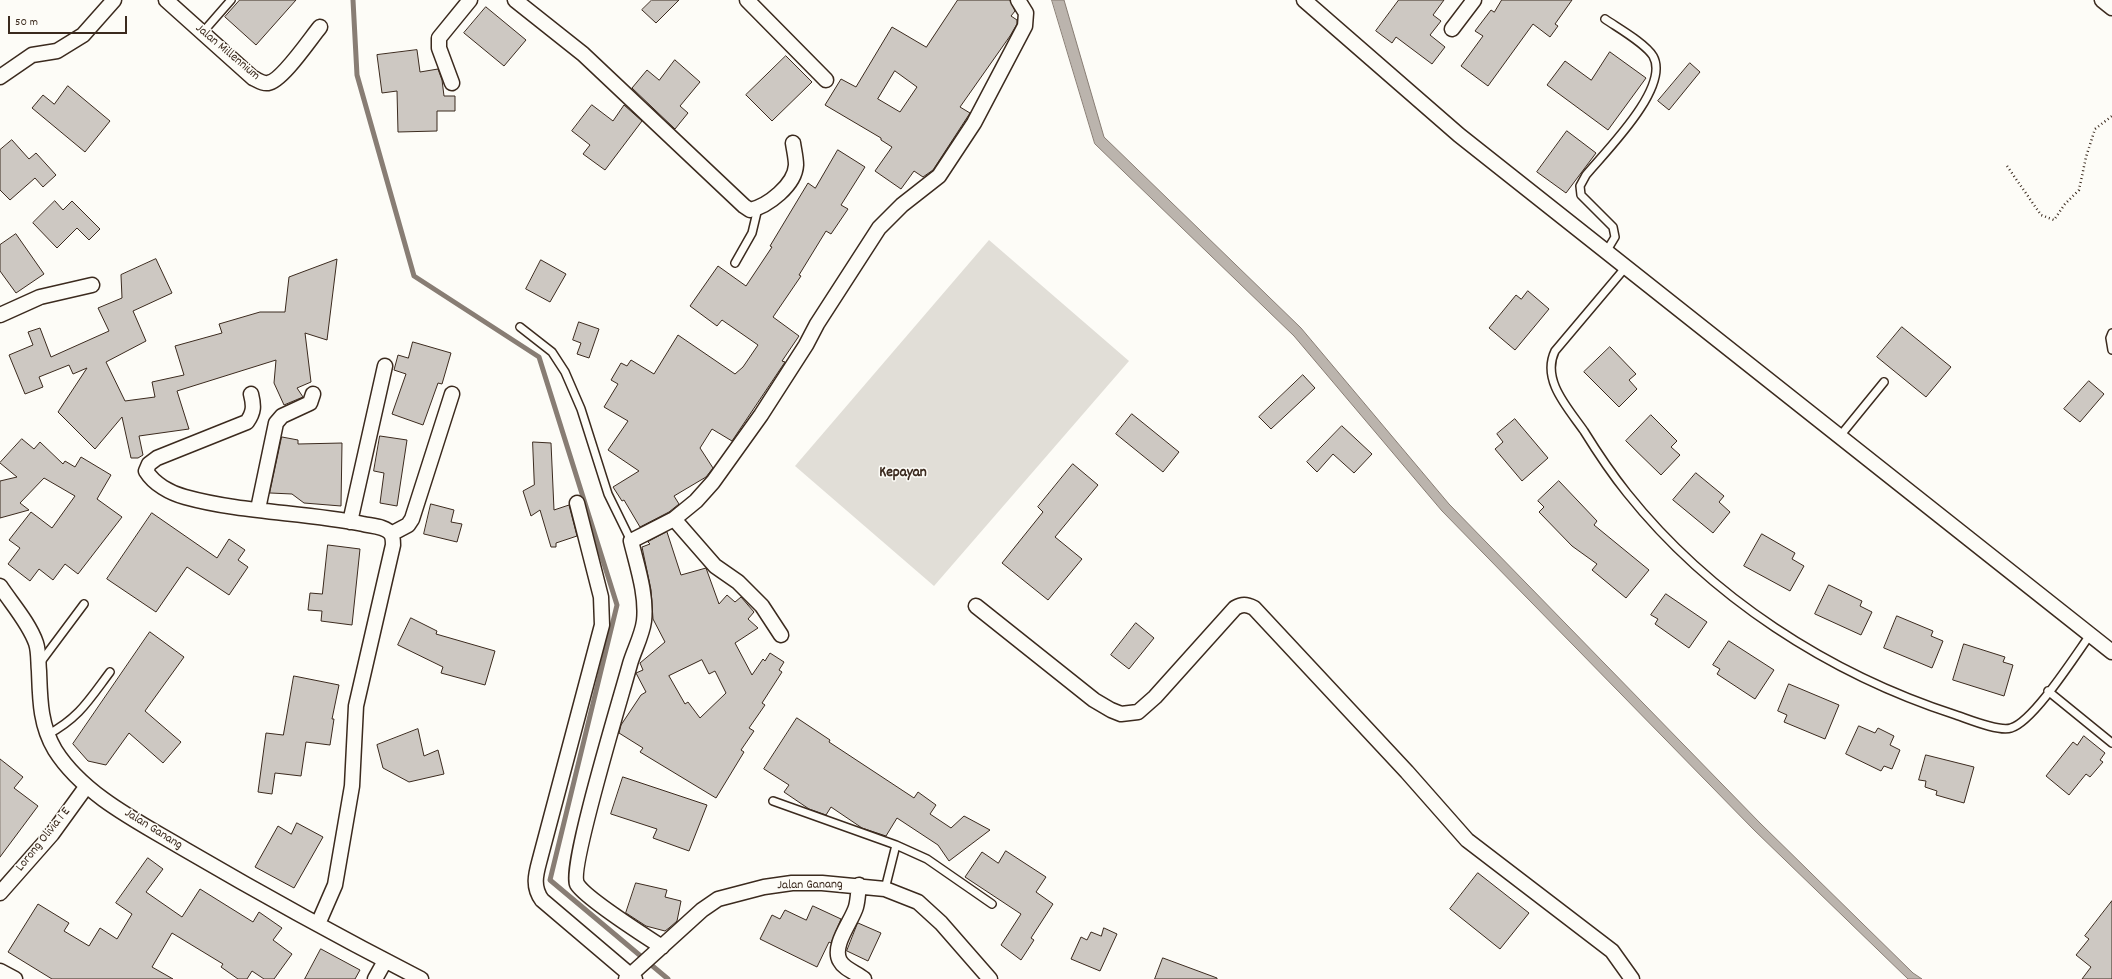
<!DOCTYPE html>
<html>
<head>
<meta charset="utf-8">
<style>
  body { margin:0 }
  #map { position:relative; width:2112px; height:979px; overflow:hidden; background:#fdfcf7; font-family:Dekko,sans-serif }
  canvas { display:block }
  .scale { position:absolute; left:8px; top:16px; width:119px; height:18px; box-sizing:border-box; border:2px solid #3b2a1e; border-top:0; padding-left:5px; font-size:12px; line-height:14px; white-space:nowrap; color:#3b2a1e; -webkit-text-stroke:3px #fdfcf7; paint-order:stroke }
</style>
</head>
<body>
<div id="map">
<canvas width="2112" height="979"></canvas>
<div class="scale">50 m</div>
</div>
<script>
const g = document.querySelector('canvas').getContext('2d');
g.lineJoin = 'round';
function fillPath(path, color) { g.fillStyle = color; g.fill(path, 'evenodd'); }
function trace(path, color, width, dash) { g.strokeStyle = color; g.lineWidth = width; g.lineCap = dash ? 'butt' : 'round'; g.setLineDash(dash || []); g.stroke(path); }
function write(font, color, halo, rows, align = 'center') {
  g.font = font + ' Dekko,sans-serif'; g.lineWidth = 3; g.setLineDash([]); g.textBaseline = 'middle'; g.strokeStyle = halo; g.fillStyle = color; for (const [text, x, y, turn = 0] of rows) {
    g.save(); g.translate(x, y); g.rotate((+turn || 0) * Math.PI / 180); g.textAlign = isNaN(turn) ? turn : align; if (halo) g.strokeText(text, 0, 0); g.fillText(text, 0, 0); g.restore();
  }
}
fillPath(new Path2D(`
  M989,240L1129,361L934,586L795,466Z`), '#e1ded7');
const water = new Path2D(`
  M1052,0H1064L1104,137L1301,328L1449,504L1760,823L1913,973L1922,979H1908L1754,830L1442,511L1294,336L1095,144Z`);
fillPath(water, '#bbb4ad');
trace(water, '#887d74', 1);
trace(new Path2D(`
  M353,0L357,75L414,276L539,357L617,605L550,880L668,979`), '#887d74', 5);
const building = new Path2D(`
  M240,0H296L256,45L225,17Z
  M652,0H679L656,23L642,10Z
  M958,0H1010L1015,11L1011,16L1017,20V24L1010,36L960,107L970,113L933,170L923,177L914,171L901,189L875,171L892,147L881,140V138L825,105L841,79L856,87L892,27L926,47ZM895,71L917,87L900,112L878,99Z
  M1399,0H1444L1433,15L1441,21L1430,35L1445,47L1432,64L1396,37L1392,43L1376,31Z
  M1502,0H1572L1555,24L1558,26L1550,37L1533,24L1488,86L1461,66L1483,36L1475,31L1491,10L1494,12Z
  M486,7L526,40L504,66L464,33Z
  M417,50L420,72L438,69L442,80L444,96H455V111H437V131L398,132L397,91L382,93L377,55Z
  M1610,52L1646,78L1608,130L1547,85L1565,61L1591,80Z
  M786,56L812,82L772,121L746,95Z
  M675,60L700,82L680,106L688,113L675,129L632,88L647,70L659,80Z
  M1690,63L1700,72L1669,110L1658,101Z
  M68,86L110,121L85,152L32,108L43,95L54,104Z
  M592,105L613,121L624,105L642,121L605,170L583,154L590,145L572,131Z
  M1567,131L1596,153L1566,193L1537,172Z
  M12,140L29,159L36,153L56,175L43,187L35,178L10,200L0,190V150Z
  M838,150L865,167L841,205L848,209L831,234L826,231L799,275L801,276L773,317L799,336L782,361L785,362L732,441L712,429L700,448L713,468L706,477L674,496L679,504L669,512L640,527L624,500L622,501L613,487L639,471L608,450L628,421L604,407L618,384L611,380L621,363L627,366L631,360L654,374L678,335L735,374L743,367L758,345L722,320L717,326L690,306L718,266L746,286L772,247L770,246L808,183L815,188Z
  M55,201L63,210L72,201L100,229L89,240L77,228L57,248L33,223Z
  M16,234L44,274L16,293L0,271V245Z
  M156,259L172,293L133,311L146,341L106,362L125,401L155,397L152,382L184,375L175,346L222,333L219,324L260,312H285L289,277L337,259L327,340L305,333L311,382L297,388L303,397L284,405L274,383L276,360L177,391L189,429L139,436L143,455L138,458H131L122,417L95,449L58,412L87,368L73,374L69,365L39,377L43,387L25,394L9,355L33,345L28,332L40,328L51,357L109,331L98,308L122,298L121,275Z
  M541,260L566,274L550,302L526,289Z
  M1528,291L1549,309L1515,350L1489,328L1516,295L1521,299Z
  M579,322L599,329L589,358L577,354L581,343L573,340Z
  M1902,327L1951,367L1926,397L1877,357Z
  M413,342L451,353L442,384L438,383L423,425L392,414L406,374L394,370L398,355L408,358Z
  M1610,347L1636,374L1629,380L1637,389L1619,407L1584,372Z
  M1303,375L1315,388L1271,429L1259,417Z
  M2089,381L2104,394L2080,422L2064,409Z
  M1132,414L1179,452L1163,472L1116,434Z
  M1651,415L1677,441L1671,447L1680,455L1661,475L1626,441Z
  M1515,419L1548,458L1522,481L1495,449L1503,442L1497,434Z
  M1342,426L1372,454L1354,473L1333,454L1317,472L1307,462Z
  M380,436L407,440L397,506L380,503L384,473L374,471Z
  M282,437L298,440V444L342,443L341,506L304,503L292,494L270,493Z
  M22,439L34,449L40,442L63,464L65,461L75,467L81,457L111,475L97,499L122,517L78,574L65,564L53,580L39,569L30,581L8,564L20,548L9,540L31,512L52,528L75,496L44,478L20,503L29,510L0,518V481L17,477L0,463Z
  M533,442L551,443L554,510L569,505L577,536L556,543V547H551L540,510L531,516L523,491L534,485Z
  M1073,464L1098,485L1055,537L1082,559L1048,600L1002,563L1043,512L1038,507Z
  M1696,473L1724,496L1719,502L1730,512L1713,533L1673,500Z
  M1559,481L1597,521L1594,525L1649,570L1626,598L1592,570L1597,564L1572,546L1539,512L1544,507L1538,501Z
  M431,504L454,510L451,522L462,524L457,542L424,534Z
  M152,513L217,558L229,539L245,550L238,560L248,567L229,595L187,567L156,612L107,579Z
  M667,532L681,575L706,568L719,604L727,595L735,602L741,597L754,612L748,619L758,628L735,643L752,675L763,659L765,661L770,653L784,662L779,670L782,672L762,703L765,705L749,728L754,731L741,750L744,752L716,798L640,752L643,748L619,733L621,725L641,695L646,692L636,673L643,670L640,663L665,642L653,619L651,590L642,547L650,544L648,542ZM702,660L709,674L715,671L726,693L700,718L688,702L685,704L669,676Z
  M1762,534L1795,553L1792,559L1804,566L1790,591L1744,566Z
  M328,545L360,549L352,625L321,621L322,611L308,610L310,593L322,594Z
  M1829,585L1862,601L1860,606L1872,612L1861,635L1815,614Z
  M1666,594L1707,622L1689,648L1655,624L1658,619L1651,615Z
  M1897,616L1933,631L1931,636L1943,641L1932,668L1884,648Z
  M411,618L437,631L436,634L495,651L485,685L441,673L443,667L398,645Z
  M1136,623L1154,638L1129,669L1111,655Z
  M150,632L184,657L145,711L181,742L163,763L129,733L106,765L88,761L73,744Z
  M1729,641L1774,670L1755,699L1717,674L1720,669L1713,665Z
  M1964,644L2005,657L2003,662L2013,665L2004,696L1953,680Z
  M294,676L339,685L332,719H334L330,745L306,742L301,776L275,773L272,794L258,792L266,733L283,735Z
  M1789,684L1839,705L1825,739L1784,722L1787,715L1778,711Z
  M797,718L830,740L829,742L914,798L918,792L936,805L930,814L951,828L964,816L990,830L949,861L938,845L897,818L886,836L862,828L831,807L826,815L809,809L784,792L789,785L764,769Z
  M1859,726L1875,733L1878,728L1894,736L1890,745L1900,750L1892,769L1884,766L1881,771L1846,754Z
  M418,729L424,756L438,750L444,774L409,782L383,768L377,745Z
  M2084,736L2105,753L2100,760L2103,762L2090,777L2086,774L2069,795L2046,776L2073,742L2077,745Z
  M1926,755L1974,767L1964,803L1936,795L1937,791L1925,787L1926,781L1919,780Z
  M0,759L23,777L14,788L38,806L0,857Z
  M623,777L707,805L689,851L653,838L657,829L611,814Z
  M297,823L323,837L294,888L255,867L278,826L291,834Z
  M1006,851L1046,877L1036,892L1053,904L1031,938L1034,940L1021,960L1001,945L1021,914L965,877L982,852L998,863Z
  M148,858L163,869L146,892L182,917L200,889L253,922L259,912L282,928L273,940L292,954L274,979H264L252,971L247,979H238L221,967L223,964L172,933L152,967L173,979H52L8,952L38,904L69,923L64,931L89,946L100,928L117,939L132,914L116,903Z
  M1478,873L1529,913L1500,949L1450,909Z
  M636,883L667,890L665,897L681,901L677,921L669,928L665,931L646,926L626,913Z
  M2112,901V979H2082L2091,967L2076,955L2089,939L2085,936Z
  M813,906L841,919L831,943L829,942L817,967L760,939L772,915L780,919L785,910L806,920Z
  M858,923L881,933L868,961L847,951Z
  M1104,928L1117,934L1100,971L1071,959L1081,937L1087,940L1091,932L1101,936Z
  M321,949L360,970L355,979H305Z
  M1163,958L1217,978V979H1155Z`);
fillPath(building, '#cdc8c2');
trace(building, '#3b2a1e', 1);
const lane = new Path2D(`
  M1605,19C1618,28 1645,43 1653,56C1671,87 1605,152 1586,175L1580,186L1581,195L1613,227L1615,237L1606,252
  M203,32L231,0
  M735,263L752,233L758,208
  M1625,268L1555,351C1541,380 1568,408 1584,431C1597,452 1611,473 1627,493C1710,597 1829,674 1956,715C1968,719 1999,732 2011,728C2033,722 2075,656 2090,635
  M520,327L552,352L565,372L581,409L608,494L631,541
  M2112,333L2110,338L2112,350
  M1840,436L1884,382
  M40,663L84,604
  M2048,691L2112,743
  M47,735C79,718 89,700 110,672
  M773,801L896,845L885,889
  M896,845L927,859L992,904`);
const street = new Path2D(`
  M166,0L253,78C258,80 262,84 268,83C282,81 310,39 320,27
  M515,0L583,54L744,206L750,210C768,206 795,185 796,165C796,158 794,150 793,143
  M747,0L826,80
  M1304,0L1459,135L2112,652
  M2102,0L2112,8
  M1452,29L1474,0
  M0,77L32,55L57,51L83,35L114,0
  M452,83L439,48V38L470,0
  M0,315L40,297L92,285
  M251,394C254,406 254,412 247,422L157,458L149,464L146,471C154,484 170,493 185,497C243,513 304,512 363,524C371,526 386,526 391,534C393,537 393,542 393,545L356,706L352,786L335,885L318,924
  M577,503L601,597L602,625L541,855C537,871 531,885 542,900L635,979
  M258,509L276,423L282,416L310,403L313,394
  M674,519L715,566L738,582L762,606L781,635
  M350,522L385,366
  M391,534L408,525L412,519L452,394
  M0,586C12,604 29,623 36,643C39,652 38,662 39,671C40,699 40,725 55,750C84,796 141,823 186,850C263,895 341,938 421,979
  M976,606L1094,700L1111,710L1121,714L1138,712L1155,697L1235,608C1242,604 1246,604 1254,608L1407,772L1467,840L1612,951L1632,979
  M859,885C858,892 858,900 856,907C852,921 831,946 840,961C844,969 857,973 864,979
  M0,893L52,834L86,787
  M662,947C645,936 585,898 577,884C569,867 622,694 630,664C634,650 642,636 644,621C647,595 637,566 631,541L674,519L696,501L713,482L761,415L806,345L817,324L879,228L902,205L939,176L974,123L1025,26L1026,13L1018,0
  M0,971L15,979
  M375,979L385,961
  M626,979L702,910L718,899L764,887L792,883H822L885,889L918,902L941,923L990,979`);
trace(lane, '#3b2a1e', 10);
trace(street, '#3b2a1e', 17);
trace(new Path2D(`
  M2007,166L2041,215L2054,220L2065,204L2079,190L2086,157L2095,129L2112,116`), '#3b2a1e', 2.5, [1, 3]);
trace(lane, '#fdfcf7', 7);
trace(street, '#fdfcf7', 14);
write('13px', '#3b2a1e', '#fdfcf7', [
  ["Jalan Millennium",227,53,40],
  ["Jalan Ganang",153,830,32],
  ["Lorong Olivia 1 E",44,840,-51],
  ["Jalan Ganang",810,886,-1]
]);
write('bold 15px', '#3b2a1e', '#fdfcf7', [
  ["Kepayan",903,474]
]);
</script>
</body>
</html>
